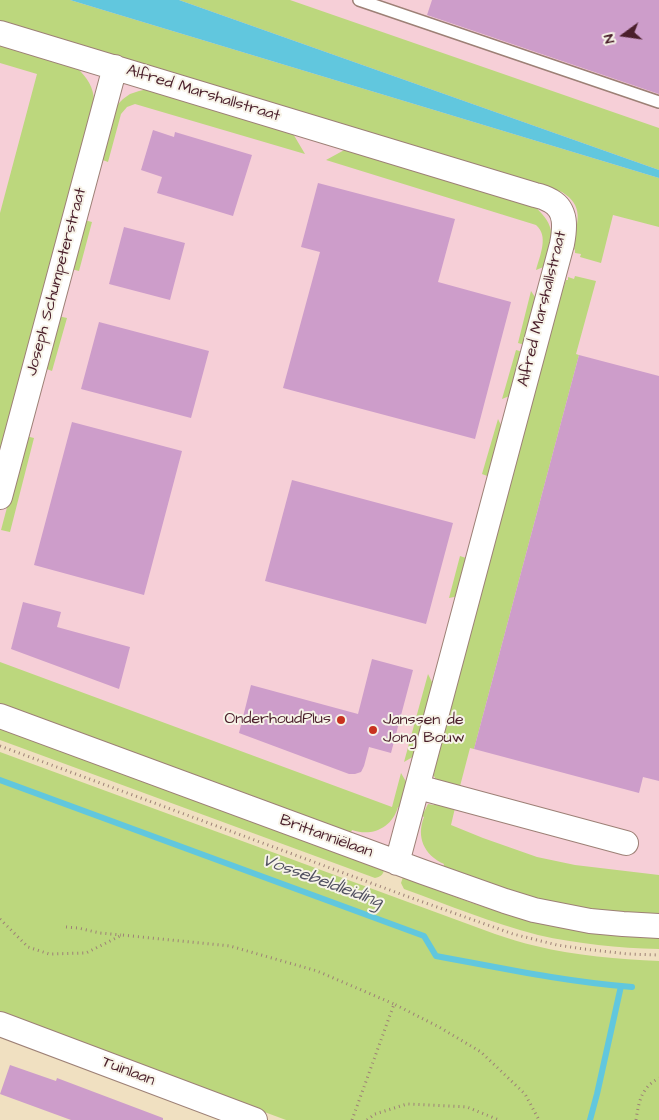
<!DOCTYPE html>
<html>
<head>
<meta charset="utf-8">
<style>
  body { margin:0 }
  #map { position:relative; width:659px; height:1120px; overflow:hidden; background:#f0e0c1; font-family:"Architects Daughter",sans-serif }
  canvas { display:block }
  .north { position:absolute; left:599px; top:10px; width:50px; height:50px; -webkit-text-stroke:4px #f7f3e8; paint-order:stroke; rotate:256deg; font-size:14px; font-weight:700; line-height:20px; text-align:center; color:#4a1f2b }
  .north::after { content:''; display:block; margin:auto; width:18px; height:22px; background:#4a1f2b; clip-path:polygon(50% 0,100% 100%,50% 72%,0 100%) }
</style>
</head>
<body>
<div id="map">
<canvas width="659" height="1120"></canvas>
<div class="north">N</div>
</div>
<script>
const g = document.querySelector('canvas').getContext('2d');
g.lineJoin = 'round';
function fillPath(path, color) { g.fillStyle = color; g.fill(path, 'evenodd'); }
function trace(path, color, width, dash) { g.strokeStyle = color; g.lineWidth = width; g.lineCap = dash ? 'butt' : 'round'; g.setLineDash(dash || []); g.stroke(path); }
function write(font, color, halo, rows, align = 'center') {
  g.font = font + ' "Architects Daughter",sans-serif'; g.lineWidth = 4; g.setLineDash([]); g.textBaseline = 'middle'; g.strokeStyle = halo; g.fillStyle = color; for (const [text, x, y, turn = 0] of rows) {
    g.save(); g.translate(x, y); g.rotate((+turn || 0) * Math.PI / 180); g.textAlign = isNaN(turn) ? turn : align; if (halo) g.strokeText(text, 0, 0); g.fillText(text, 0, 0); g.restore();
  }
}
fillPath(new Path2D(`
  M0,0H659V914L496,894L0,707Z`), '#f6cfd7');
fillPath(new Path2D(`
  M0,0H70L659,178V227L613,215L601,263L580,257L581,254L575,253V250L574,249L575,243H573C578,221 584,206 562,192L0,23Z
  M179,0H290L659,128V170Z
  M0,43L77,68C87,77 94,88 94,101L0,459V213L37,74L0,63Z
  M148,89L292,132L305,154L135,104L127,107L121,114L108,162L100,159L116,106L123,99L130,94L139,91Z
  M348,148L534,206C558,227 552,238 546,266L536,270C540,255 549,236 536,225L326,160Z
  M84,220L92,222L79,271L71,269Z
  M575,276L596,281L576,354L579,355L474,749L470,748L459,790L434,780L435,777L433,776L435,770H432L562,285L564,286L566,280H568V277L574,279Z
  M531,291L537,300L525,345L518,343Z
  M58,316L67,318L52,371L44,368Z
  M516,350L523,352L512,395L502,399Z
  M498,419L503,429L490,477L482,474Z
  M26,436L34,438L10,532L1,530Z
  M460,556L469,559L459,596L449,598Z
  M0,662L392,807L401,773L408,785L402,808L398,807C392,828 372,837 352,830L350,834L0,704Z
  M428,674L434,686L416,755L404,762Z
  M0,728L384,870C383,875 380,877 375,878L0,740Z
  M0,752L495,934C508,938 522,943 536,946C576,956 618,959 659,961V1120H286L0,1014Z
  M435,803L455,808L451,825L483,838L537,857L575,865L659,875V915C617,913 575,908 534,898C503,891 473,878 443,868L444,864C424,855 416,837 424,817L420,815L421,812H424L428,804L434,805Z
  M403,877L469,902L506,914L603,934L659,938V949C618,948 578,944 538,935C492,923 448,905 404,889L401,883Z`), '#bcd77d');
fillPath(new Path2D(`
  M70,0H179L659,170V178Z`), '#61c7de');
trace(new Path2D(`
  M0,780L424,936L436,956C501,968 566,982 632,987
  M590,1120L597,1094L621,986`), '#61c7de', 6);
fillPath(new Path2D(`
  M432,0H659V94L427,15Z
  M153,130L174,137L175,132L252,155L233,216L157,193L162,177L141,170Z
  M318,183L455,219L438,282L511,302L475,439L283,388L320,252L301,247Z
  M124,227L185,243L170,300L109,284Z
  M99,322L209,351L191,418L81,389Z
  M579,355L659,376V781L643,777L639,793L474,749Z
  M72,422L182,451L144,595L34,565Z
  M292,480L453,523L426,624L265,581Z
  M23,602L61,612L57,627L130,647L119,689L11,649Z
  M372,659L413,670L391,753L369,747L364,766L361,772L355,774H349L239,733L251,685L358,714Z
  M10,1065L56,1081L57,1078L163,1118V1120H71L0,1094Z`), '#cd9dca');
const lane = new Path2D(`
  M359,0L659,102`);
const street = new Path2D(`
  M0,33L535,195C540,196 546,198 551,201C567,210 565,228 562,244L397,863
  M0,497L115,67
  M0,716L423,872L505,901L534,910L590,921L623,924L659,926
  M418,787L626,843
  M0,1024L255,1120`);
trace(lane, '#9d8076', 14);
trace(street, '#9d8076', 26);
trace(new Path2D(`
  M0,746L406,896L513,934L557,945L584,949L628,954L659,955
  M0,919L28,947L49,954L86,953L122,935L230,946L317,971L394,1004
  M66,927L78,928L100,933L121,935
  M352,1120L394,1004L439,1027L481,1052L525,1094L539,1120
  M367,1120L375,1114L407,1104L467,1107L499,1120
  M636,1120C639,1101 641,1088 659,1078`), '#9d8076', 3, [1, 4]);
trace(lane, '#fff', 11);
trace(street, '#fff', 24);
for (const [x, y, r, color] of [
  [341,720,5,"#c8321e"],
  [373,730,5,"#c8321e"]
]) { const dot = new Path2D(); dot.arc(x, y, r, 0, 2 * Math.PI); g.fillStyle = color; g.fill(dot); trace(dot, '#f7f3e8', 2); }
write('16px', '#4a1f2b', '#f7f3e8', [
  ["Alfred Marshallstraat",203,94,17],
  ["Joseph Schumpeterstraat",57,282,-75],
  ["Alfred Marshallstraat",543,309,-76],
  ["Brittanniëlaan",326,837,20],
  ["Tuinlaan",128,1072,21]
]);
write('16px', '#4a1f2b', '#f7f3e8', [
  ["OnderhoudPlus",331,720],
  ["Janssen de",383,721,"left"],
  ["Jong Bouw",383,739,"left"]
], 'right');
write('italic 18px', '#515161', '#f7f3e8', [
  ["Vossebeldleiding",322,882,20]
]);
</script>
</body>
</html>
